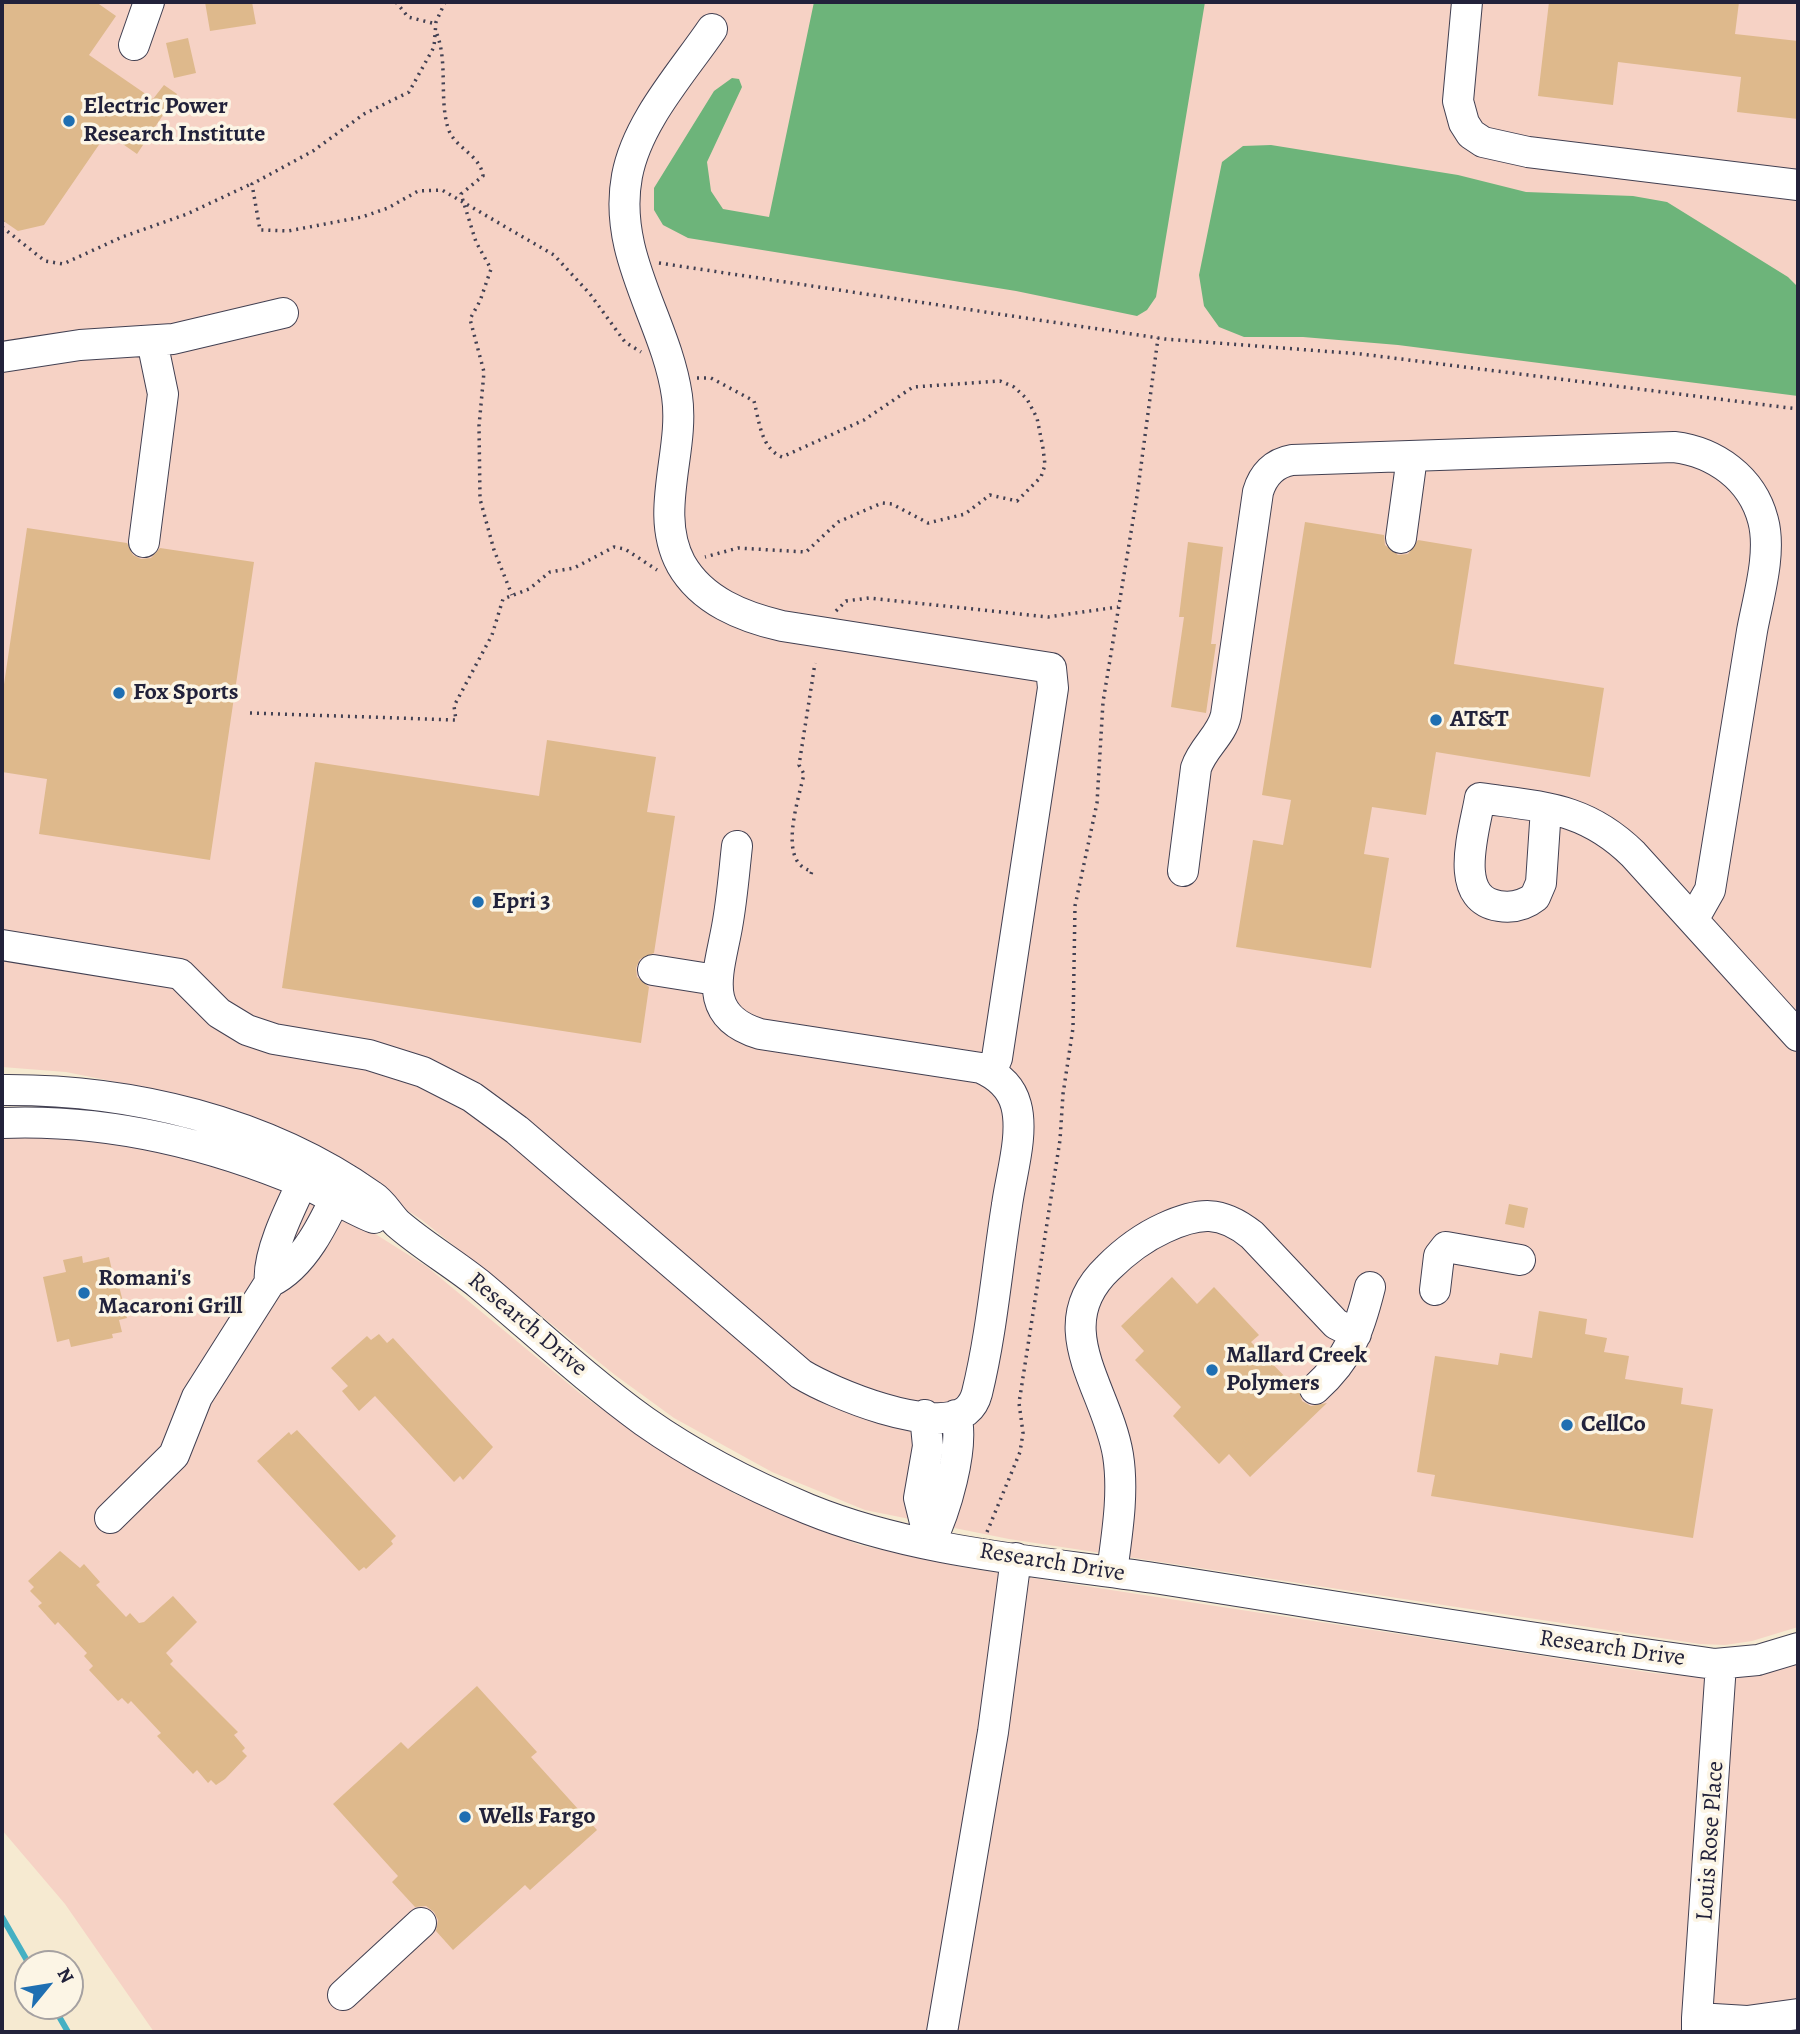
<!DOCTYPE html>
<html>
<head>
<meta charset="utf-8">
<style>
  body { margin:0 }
  #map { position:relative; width:1800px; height:2034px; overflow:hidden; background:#f6ead1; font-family:Alegreya,serif }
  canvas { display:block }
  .frame { position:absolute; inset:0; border:4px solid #22223b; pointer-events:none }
  .north { position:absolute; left:14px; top:1950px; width:70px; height:70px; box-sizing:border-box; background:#fcf5e5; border:2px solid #a5a1a1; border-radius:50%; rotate:60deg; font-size:19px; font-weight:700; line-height:28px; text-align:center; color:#22223b }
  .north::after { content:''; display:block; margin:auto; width:24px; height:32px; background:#1f6fb2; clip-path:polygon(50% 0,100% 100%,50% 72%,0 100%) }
</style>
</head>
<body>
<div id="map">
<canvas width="1800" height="2034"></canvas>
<div class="frame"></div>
<div class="north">N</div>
</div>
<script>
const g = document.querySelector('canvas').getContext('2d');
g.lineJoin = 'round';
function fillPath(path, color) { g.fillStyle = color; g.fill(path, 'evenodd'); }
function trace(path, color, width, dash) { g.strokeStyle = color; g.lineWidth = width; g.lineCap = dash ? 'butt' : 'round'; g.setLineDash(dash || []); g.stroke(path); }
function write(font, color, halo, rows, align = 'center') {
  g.font = font + ' Alegreya,serif'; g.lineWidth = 7; g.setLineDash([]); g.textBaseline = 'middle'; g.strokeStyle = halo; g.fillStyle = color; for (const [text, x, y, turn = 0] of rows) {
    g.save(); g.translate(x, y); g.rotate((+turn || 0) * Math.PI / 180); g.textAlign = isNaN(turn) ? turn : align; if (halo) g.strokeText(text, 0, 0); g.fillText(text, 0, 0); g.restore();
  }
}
fillPath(new Path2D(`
  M2,2H1798V1627L1752,1641L1725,1645L1700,1644L1009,1539L865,1510L772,1472L674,1418L615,1375L422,1220L341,1168L207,1105L176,1094L66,1072L2,1067Z
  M2,1134L42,1135L151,1149L262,1179L339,1211L426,1266L582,1395L650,1443L735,1494L860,1545L961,1567L1653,1673L1709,1678L1741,1676L1798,1664V2032H154L65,1904L2,1830Z`), '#f6d2c5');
fillPath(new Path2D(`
  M814,2H1205L1156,297L1147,310L1137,316L1016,291L688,238L663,225L654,210V188L714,91L732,78L739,79L742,87L707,162L711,191L723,209L769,217Z
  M1271,145L1458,175L1526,192L1633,196L1667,202L1788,277L1798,287V396L1398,345L1303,337H1244L1219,327L1204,306L1199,275L1222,162L1243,146Z`), '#6db47a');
trace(new Path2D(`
  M2,1917L29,1964
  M53,2006L68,2032`), '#45b0c3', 6);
fillPath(new Path2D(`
  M2,2H96L116,16L89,55L153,99L164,85L177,94L137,154L107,133L44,225L18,231L2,220Z
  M205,2H252L256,24L210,31Z
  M1549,2H1739L1735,34L1798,41V119L1737,112L1741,77L1618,62L1613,105L1538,96Z
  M188,38L196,73L174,78L166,43Z
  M1305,522L1384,535L1385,545L1398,555L1408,554L1418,540L1472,549L1454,664L1604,688L1590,777L1436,752L1426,815L1372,807L1364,854L1389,858L1371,968L1236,947L1253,840L1283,845L1291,800L1262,795Z
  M27,528L127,543L133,555L141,559L151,558L160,548L254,562L210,860L39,834L47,779L2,772V698Z
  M1188,542L1223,547L1211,644H1216L1206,713L1171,707L1184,617H1179Z
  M547,740L656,757L647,812L675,816L654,953L640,959L636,968L637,977L649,987L641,1043L282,988L315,762L539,796Z
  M1509,1204L1528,1208L1524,1228L1505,1224Z
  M82,1256L83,1263L109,1257L113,1275L116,1274L127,1318L119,1320L122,1332L112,1334L113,1338L71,1347L69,1339L57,1342L43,1277L66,1272L63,1260Z
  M1172,1277L1197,1304L1214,1287L1259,1335L1251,1342L1296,1388L1298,1386L1302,1401L1311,1406L1327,1403L1250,1477L1229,1454L1219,1464L1173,1416L1181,1407L1135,1360L1144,1351L1121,1326Z
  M1539,1311L1587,1319L1585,1334L1607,1338L1604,1352L1629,1356L1625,1379L1683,1388L1681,1404L1713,1409L1693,1538L1431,1496L1435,1475L1417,1472L1435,1356L1498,1365L1500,1353L1532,1358Z
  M379,1334L387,1343L393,1338L493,1447L463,1480L460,1476L454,1482L375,1396L359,1411L342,1391L348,1386L331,1368L367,1336L371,1340Z
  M297,1430L396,1536L391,1541L393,1544L366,1569L364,1567L359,1571L257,1461L289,1432L291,1435Z
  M60,1551L80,1568L84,1564L100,1582L96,1585L126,1617L130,1613L139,1623L144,1622L173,1596L197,1622L166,1653L173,1661L170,1664L238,1732L234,1735L245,1748L242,1751L247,1756L225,1779L216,1785L211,1780L208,1783L197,1770L193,1774L157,1736L161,1733L131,1701L128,1704L122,1698L118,1701L89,1670L93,1666L84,1656L87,1653L58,1622L55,1625L38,1606L42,1603L30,1591L34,1587L28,1581Z
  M477,1686L537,1752L531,1757L597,1830L530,1890L525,1885L453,1950L436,1931L438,1920L434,1912L426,1906L415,1907L392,1882L398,1876L333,1804L401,1742L408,1749Z`), '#deb98c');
const minor = new Path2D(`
  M1467,2L1458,101L1464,123L1471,134L1483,142L1528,152L1798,185
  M712,29C682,73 637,122 627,176C612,256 666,320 677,396C685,452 653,512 681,564C702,601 743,617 782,626L1051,668L1053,688L997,1058L991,1072
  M134,45L149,2
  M2,357L80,345L173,339L283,313
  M1401,538L1412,457
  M144,542L163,394L152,341
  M1546,808L1541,883L1535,897C1525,905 1512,908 1499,906C1451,899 1475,829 1480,798C1542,807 1585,807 1633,854L1798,1036
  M1183,871L1196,768C1203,747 1222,735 1226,715L1258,492C1263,475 1274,463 1292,460L1674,447C1715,452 1752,478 1763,520C1772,553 1758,598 1752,631C1738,717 1724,803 1710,890L1693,920
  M2,945L180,974L219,1013L247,1030L274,1039L369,1055L423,1072L472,1097L517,1130L801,1374C832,1393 933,1435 966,1411C972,1406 975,1401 977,1393C992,1332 997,1267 1007,1205C1011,1175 1024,1134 1016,1105C1011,1086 997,1075 981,1068L760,1034C700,1016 719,972 727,927C732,900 734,873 737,846
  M653,970L716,980
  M2,1090C130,1089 266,1121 372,1196C383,1203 388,1214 397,1223C422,1245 453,1263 479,1284C534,1330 586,1379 644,1421C695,1457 750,1485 808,1509C916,1553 1039,1561 1154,1578C1341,1607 1528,1639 1715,1664L1758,1660L1798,1648
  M2,1123C105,1119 208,1143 303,1183C327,1193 350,1209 374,1218
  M311,1164C298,1193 266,1251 270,1282C306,1265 327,1216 343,1182
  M1435,1290L1439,1256L1446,1247L1520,1260
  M1315,1389C1350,1357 1359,1331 1370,1287
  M925,1415L928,1446L919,1498L930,1543C945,1513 965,1448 956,1415
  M110,1518L174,1455L197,1397L270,1282
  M1112,1572C1117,1534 1124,1493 1118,1455C1107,1388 1046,1327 1108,1268C1125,1251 1142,1238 1164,1228C1199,1212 1221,1210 1252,1235L1336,1324L1356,1334
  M343,1995L421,1923
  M1697,2018L1721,1664
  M942,2032L993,1732L1016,1558
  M1697,2032V2018L1747,2021L1798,2014`);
trace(minor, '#424052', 32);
trace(new Path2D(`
  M396,2L408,17L436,24
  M445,2L436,22L434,47L409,92L364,114L313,151L252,184L260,230L288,231L362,217L388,208L418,191L442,190L554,255L590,294L625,342L641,352
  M437,34C448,64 439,98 448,128C454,148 480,154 483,176L461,194L476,242L491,269L480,301L470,319L484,372L479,426L480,499L494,550L512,595
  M2,222L3,220
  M2,227L45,261L63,264L122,237L187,214L251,184
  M659,263L1165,339L1361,354L1798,409
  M697,378H711L754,401C759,420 761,449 782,457L864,420L913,387L1000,381L1014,387L1027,399L1037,418L1043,448L1045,465L1041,477L1017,501L990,495L965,514L928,523L892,504L882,503L838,522L806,552L738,548L705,557
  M836,611L846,601L869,598L1048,617L1118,607
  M250,713L456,720L454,706L492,635L503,599L529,589L550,572L574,568L614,547L625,549L657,570
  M811,874L812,871C776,864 799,798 804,774L799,765L815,663
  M987,1532L1020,1452L1023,1433L1019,1403L1060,1140L1063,1094L1073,1028L1075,906L1097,803L1103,702L1137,496L1158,338`), '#424052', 3.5, [2, 5]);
trace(minor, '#fff', 30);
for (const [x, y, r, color] of [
  [69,121,7,"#1f6fb2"],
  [119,693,7,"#1f6fb2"],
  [1436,720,7,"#1f6fb2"],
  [478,902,7,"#1f6fb2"],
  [84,1293,7,"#1f6fb2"],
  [1212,1370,7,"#1f6fb2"],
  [1567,1425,7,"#1f6fb2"],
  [465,1817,7,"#1f6fb2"]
]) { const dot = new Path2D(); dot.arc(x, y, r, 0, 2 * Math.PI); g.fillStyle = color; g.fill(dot); trace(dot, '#fcf5e5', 2.5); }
write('bold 24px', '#22223b', '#fcf5e5', [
  ["Electric Power",83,107],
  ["Research Institute",83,135],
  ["Fox Sports",133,693],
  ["AT&T",1450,720],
  ["Epri 3",492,902],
  ["Romani's",98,1279],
  ["Macaroni Grill",98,1307],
  ["Mallard Creek",1226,1356],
  ["Polymers",1226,1384],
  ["CellCo",1581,1425],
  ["Wells Fargo",479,1817]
], 'left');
write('24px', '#22223b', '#fcf5e5', [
  ["Research Drive",527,1325,40],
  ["Research Drive",1052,1563,9],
  ["Research Drive",1612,1649,8],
  ["Louis Rose Place",1711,1841,-86]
]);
</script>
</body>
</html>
